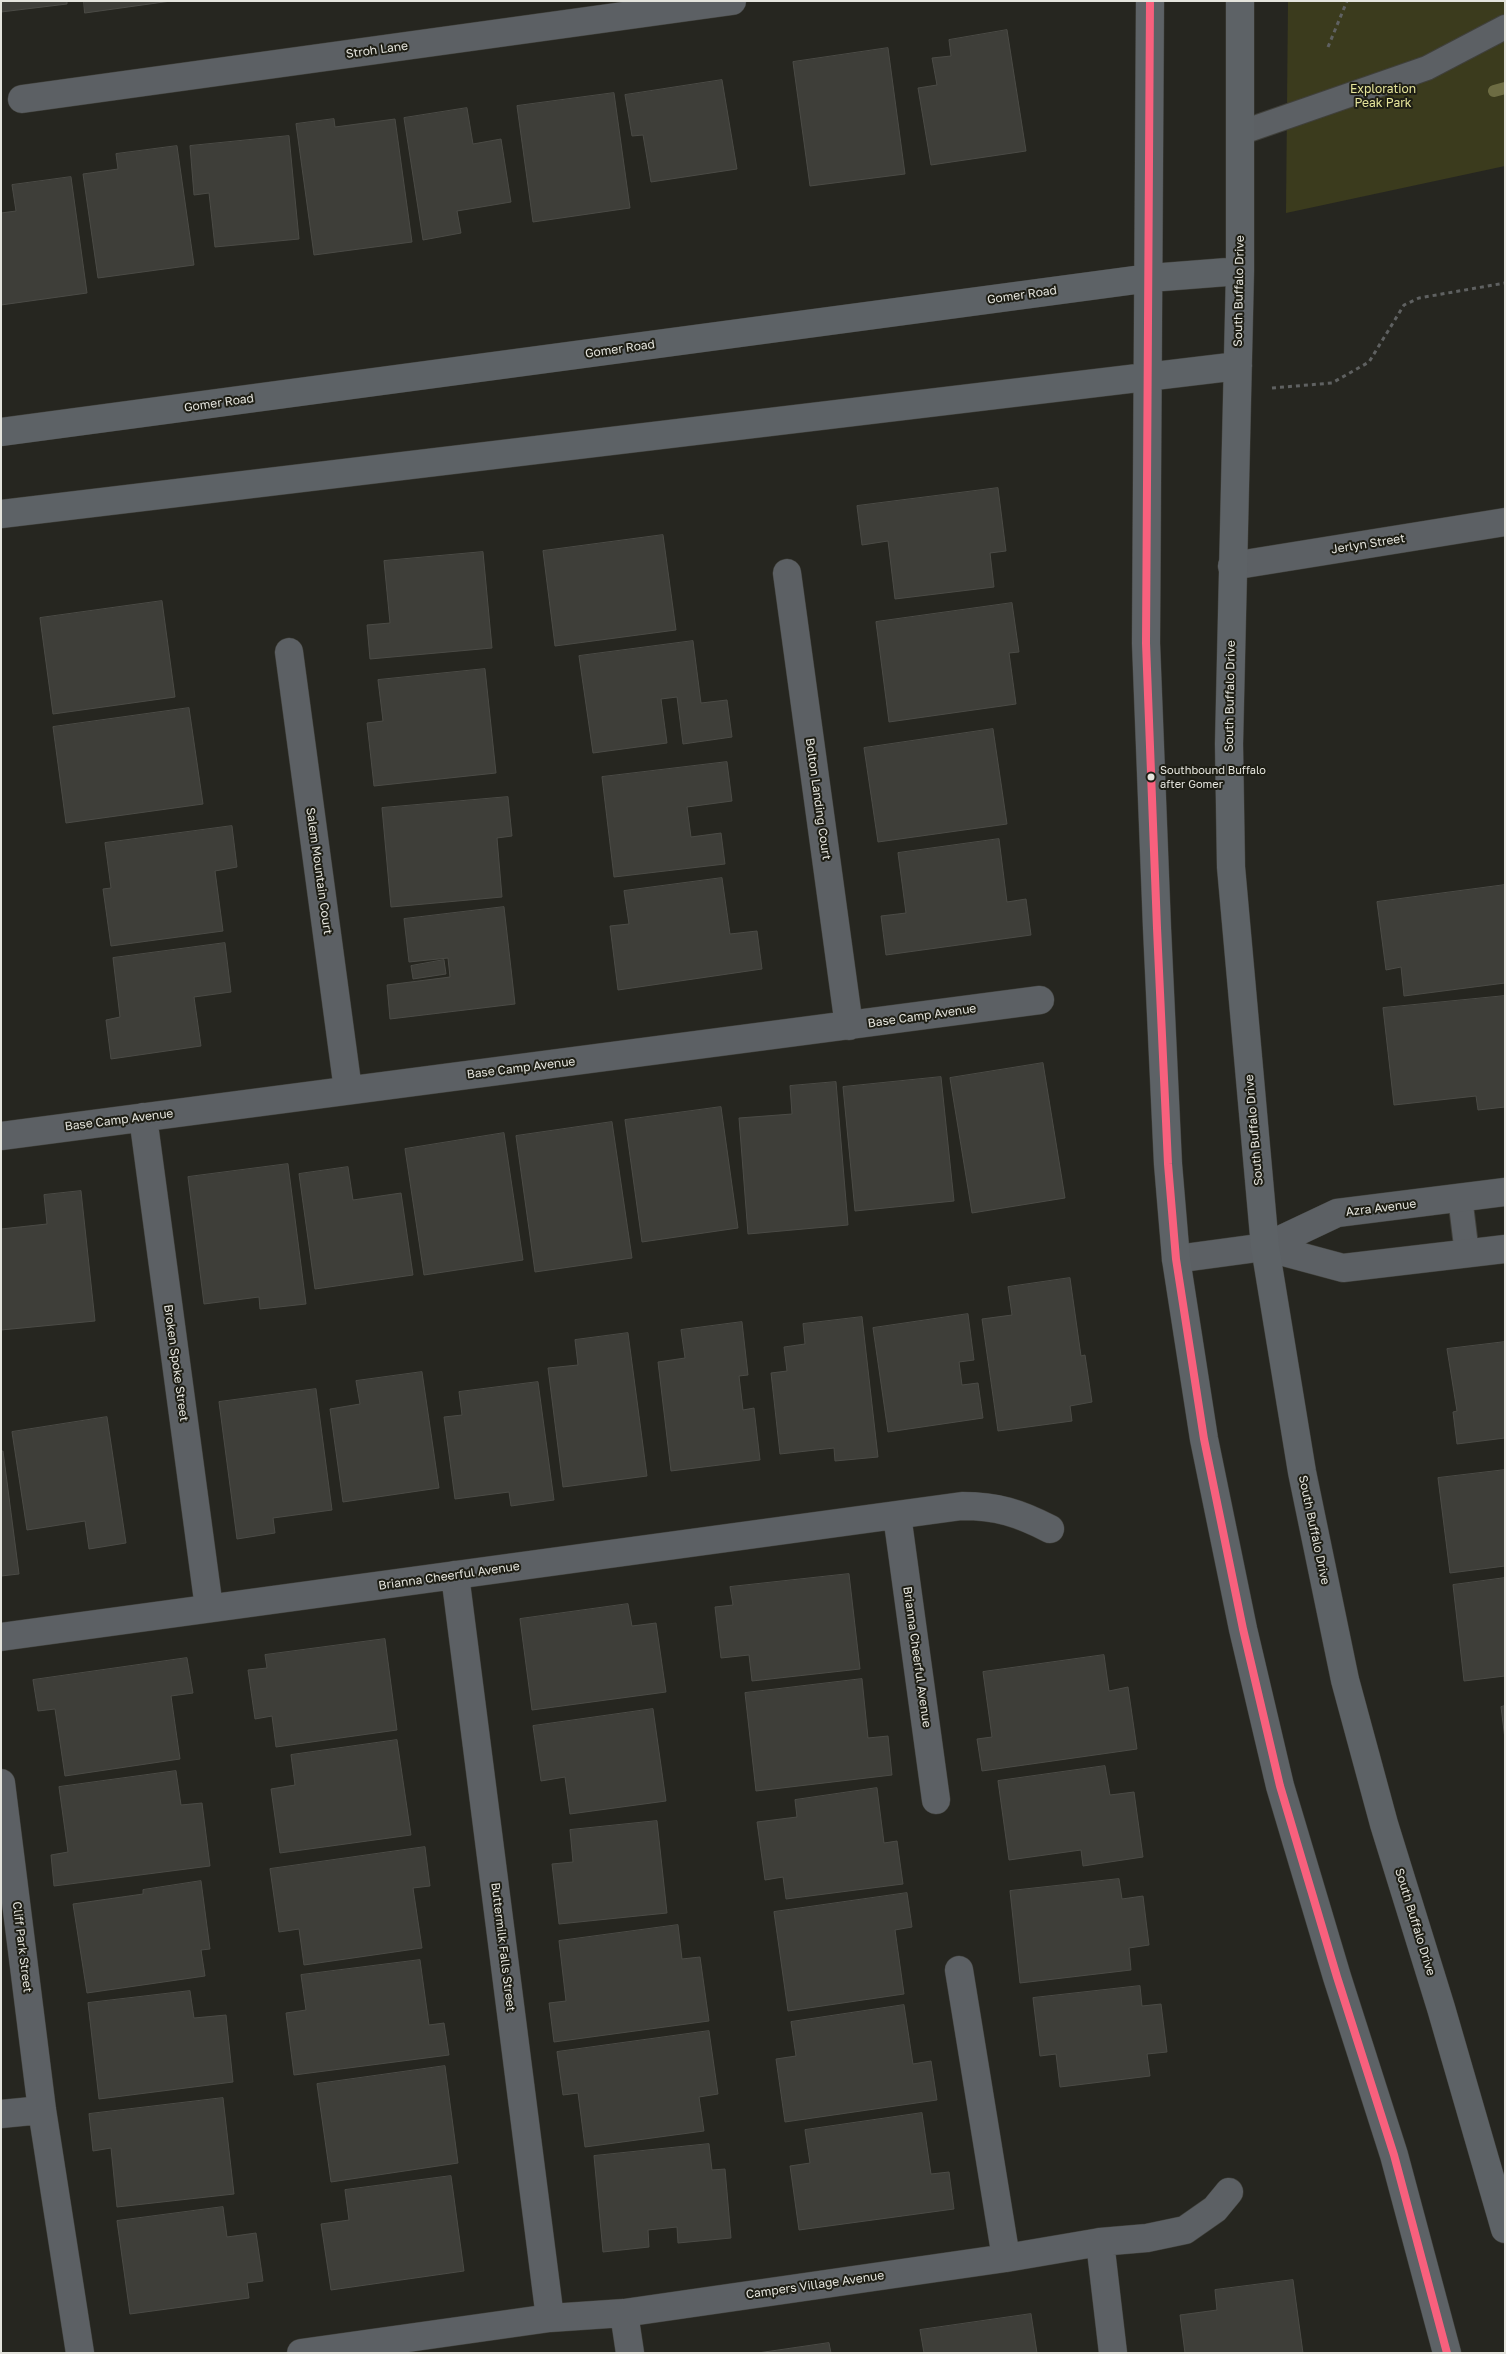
<!DOCTYPE html>
<html>
<head>
<meta charset="utf-8">
<style>
  body { margin:0 }
  #map { position:relative; width:1506px; height:2354px; overflow:hidden; background:#262620; font-family:"Golos Text",sans-serif }
  canvas { display:block }
  .frame { position:absolute; inset:0; border:2px solid #e4e4dd; pointer-events:none }
</style>
</head>
<body>
<div id="map">
<canvas width="1506" height="2354"></canvas>
<div class="frame"></div>
</div>
<script>
const g = document.querySelector('canvas').getContext('2d');
g.lineJoin = 'round';
function fillPath(path, color) { g.fillStyle = color; g.fill(path, 'evenodd'); }
function trace(path, color, width, dash) { g.strokeStyle = color; g.lineWidth = width; g.lineCap = dash ? 'butt' : 'round'; g.setLineDash(dash || []); g.stroke(path); }
function write(font, color, halo, rows, align = 'center') {
  g.font = font + ' "Golos Text",sans-serif'; g.lineWidth = 4; g.setLineDash([]); g.textBaseline = 'middle'; g.strokeStyle = halo; g.fillStyle = color; for (const [text, x, y, turn = 0] of rows) {
    g.save(); g.translate(x, y); g.rotate((+turn || 0) * Math.PI / 180); g.textAlign = isNaN(turn) ? turn : align; if (halo) g.strokeText(text, 0, 0); g.fillText(text, 0, 0); g.restore();
  }
}
fillPath(new Path2D(`
  M1288,1H1505V166L1286,213Z`), '#3b3b1d');
trace(new Path2D(`
  M1494,91L1505,88`), '#6d6c43', 12);
const building = new Path2D(`
  M1,1H67V4L1,12Z
  M84,1H171L85,13Z
  M1007,30L1026,151L931,165L918,88L937,85L932,58L951,56L949,40Z
  M888,48L905,174L810,186L793,62Z
  M722,80L737,169L651,182L643,135L632,136L625,95Z
  M614,93L630,208L533,222L517,106Z
  M467,108L473,144L501,139L511,202L457,211L461,233L423,240L404,118Z
  M334,119L335,127L395,119L412,242L314,255L296,124Z
  M289,136L299,239L215,247L209,193L194,195L190,146Z
  M177,146L194,265L98,278L83,174L118,169L116,154Z
  M71,177L87,293L1,305V213L16,211L12,185Z
  M998,488L1006,551L990,553L994,587L895,599L888,541L862,545L857,506Z
  M663,535L676,630L555,646L543,551Z
  M483,552L492,648L370,659L367,625L390,623L384,561Z
  M162,601L175,697L53,714L40,618Z
  M1012,603L1019,652L1009,653L1016,704L889,722L876,622Z
  M693,641L701,703L727,700L732,737L683,744L677,697L661,699L667,743L593,753L579,656Z
  M485,669L496,773L374,786L367,723L383,721L378,680Z
  M189,708L203,804L66,823L53,727Z
  M993,729L1007,824L878,842L864,748Z
  M727,762L732,801L687,807L691,837L721,833L725,864L614,877L602,777Z
  M508,797L512,836L497,838L502,897L391,907L382,808Z
  M232,826L237,867L215,871L223,931L111,946L103,889L111,888L105,843Z
  M999,839L1007,902L1026,899L1031,935L886,955L881,916L906,913L898,853Z
  M722,878L730,934L757,931L762,969L618,990L610,926L629,924L624,891Z
  M1505,885V983L1404,996L1401,967L1386,970L1377,902Z
  M504,907L515,1004L390,1019L387,985L450,977L448,958L409,962L404,919Z
  M225,943L231,992L194,997L201,1046L111,1059L106,1020L120,1017L113,958Z
  M444,960L446,974L413,979L411,966Z
  M1505,996V1107L1478,1110L1476,1096L1394,1105L1383,1008Z
  M1043,1063L1065,1198L972,1213L950,1078Z
  M941,1077L954,1201L855,1211L843,1087Z
  M836,1082L848,1225L748,1234L739,1118L792,1114L790,1086Z
  M721,1107L738,1228L642,1242L625,1120Z
  M612,1122L632,1258L535,1272L516,1136Z
  M504,1133L523,1260L424,1275L405,1149Z
  M288,1164L306,1304L260,1309L259,1297L204,1304L188,1177Z
  M348,1167L353,1200L401,1193L413,1275L315,1289L299,1174Z
  M81,1191L95,1321L1,1330V1229L47,1224L44,1195Z
  M1070,1278L1081,1356L1085,1355L1092,1402L1070,1406L1072,1421L998,1431L982,1319L1012,1315L1008,1287Z
  M968,1314L974,1360L959,1362L962,1385L978,1383L983,1418L888,1432L873,1328Z
  M862,1317L878,1457L835,1461L834,1448L780,1454L771,1373L787,1371L784,1347L805,1344L803,1324Z
  M742,1322L748,1375L739,1376L743,1410L754,1408L760,1460L671,1471L658,1362L685,1358L681,1330Z
  M628,1333L647,1476L563,1487L548,1368L578,1365L575,1340Z
  M1505,1342V1438L1457,1444L1453,1412L1457,1411L1447,1349Z
  M422,1372L439,1488L343,1502L330,1409L360,1404L356,1381Z
  M538,1382L554,1500L511,1506L509,1492L455,1499L444,1417L462,1415L459,1392Z
  M316,1389L332,1510L273,1518L275,1533L237,1539L219,1402Z
  M107,1417L126,1543L89,1549L85,1521L27,1530L12,1432Z
  M1,1451H3L19,1574L1,1576Z
  M1505,1470V1566L1450,1573L1438,1478Z
  M849,1574L860,1669L752,1681L749,1655L721,1658L715,1607L733,1605L730,1587Z
  M1505,1578V1676L1464,1681L1453,1585Z
  M628,1604L632,1626L656,1623L666,1692L532,1710L520,1619Z
  M385,1639L397,1730L276,1747L272,1716L255,1719L248,1670L267,1668L265,1655Z
  M1104,1655L1109,1691L1128,1687L1137,1749L982,1771L977,1739L992,1737L983,1672Z
  M187,1658L193,1693L171,1696L180,1759L65,1776L55,1709L38,1711L33,1680Z
  M862,1679L868,1738L888,1736L892,1775L756,1791L745,1693Z
  M1505,1706V1739L1501,1707Z
  M653,1709L666,1801L570,1814L565,1777L541,1781L533,1726Z
  M397,1740L411,1835L280,1853L271,1789L295,1785L291,1755Z
  M1105,1766L1110,1795L1134,1792L1143,1857L1083,1866L1081,1850L1009,1860L998,1781Z
  M176,1771L181,1805L202,1803L210,1866L54,1886L51,1855L68,1852L59,1787Z
  M877,1788L884,1843L897,1841L903,1884L786,1899L783,1877L765,1880L757,1822L797,1817L795,1800Z
  M657,1821L667,1913L559,1924L552,1864L573,1862L570,1830Z
  M425,1847L430,1886L413,1888L422,1948L304,1965L299,1929L279,1932L270,1869Z
  M1119,1879L1122,1899L1143,1896L1149,1945L1129,1948L1131,1970L1020,1983L1010,1891Z
  M201,1881L210,1949L201,1950L205,1976L87,1993L73,1904L143,1894V1890Z
  M907,1893L912,1927L895,1930L904,1994L788,2011L774,1912Z
  M678,1925L682,1959L700,1957L709,2021L554,2042L549,2003L566,2001L559,1941Z
  M420,1960L429,2025L444,2023L449,2055L294,2075L286,2013L306,2010L301,1975Z
  M1140,1986L1142,2006L1161,2004L1167,2052L1147,2054L1150,2076L1060,2087L1056,2054L1040,2056L1033,1998Z
  M190,1991L194,2018L226,2015L233,2082L99,2099L88,2003Z
  M904,2005L913,2064L931,2061L937,2100L785,2122L776,2059L796,2056L791,2022Z
  M709,2031L718,2094L699,2097L704,2131L585,2147L578,2093L563,2095L557,2052Z
  M445,2066L458,2163L331,2182L317,2084Z
  M223,2098L234,2194L117,2207L111,2148L93,2151L89,2114Z
  M922,2113L931,2174L949,2172L954,2209L799,2230L790,2166L810,2163L805,2130Z
  M709,2144L712,2170L725,2169L731,2238L678,2243L677,2227L648,2230L649,2247L603,2252L594,2156Z
  M451,2176L464,2271L331,2290L321,2224L349,2220L345,2190Z
  M223,2207L227,2237L256,2233L263,2281L247,2283L249,2298L130,2314L117,2221Z
  M1293,2280L1303,2353H1185L1180,2315L1217,2310L1215,2290Z
  M1031,2314L1037,2353H924L920,2330Z
  M829,2343L831,2353H758Z`);
fillPath(building, '#3e3e39');
trace(building, '#4b4b46', 1);
const lane = new Path2D(`
  M1240,133L1427,68L1505,27
  M1460,1197L1467,1254`);
const street = new Path2D(`
  M22,99L732,1
  M1232,566L1505,522
  M787,573L849,1026
  M289,652L348,1090
  M143,1117L209,1608
  M1,1136L1040,1000
  M1265,1247L1343,1268L1505,1249
  M1176,1259L1265,1247L1337,1213L1505,1192
  M897,1515L936,1800
  M455,1575L550,2318
  M1,1637L962,1506C997,1506 1019,1513 1050,1529
  M1,1783L42,2110L80,2353
  M959,1970L1006,2258
  M1,2114L42,2110
  M1100,2242L1113,2353
  M624,2313L630,2353
  M301,2353L550,2318L624,2313L1006,2258L1100,2242L1147,2238L1185,2230L1215,2209L1229,2192`);
const secondary = new Path2D(`
  M1150,1L1146,643L1157,928L1168,1164L1176,1259L1204,1439L1243,1629L1280,1786L1337,1977L1394,2155L1447,2353
  M1240,1V271L1229,744L1231,867L1265,1247L1302,1472L1345,1680L1384,1824L1441,2008L1505,2229
  M1,432L1150,278L1240,271
  M1,514L1238,366`);
trace(lane, '#40403b', 26);
trace(street, '#40403b', 29);
trace(secondary, '#40403b', 29);
trace(new Path2D(`
  M1328,47L1347,1
  M1272,388L1332,383L1369,362L1404,305L1419,298L1505,283`), '#5f6161', 3, [4, 4]);
trace(lane, '#5c6064', 24);
trace(street, '#5c6064', 28);
trace(secondary, '#5d6266', 28);
trace(new Path2D(`
  M1150,1L1146,643L1157,928L1168,1164L1176,1259L1204,1439L1243,1629L1280,1786L1337,1977L1394,2155L1447,2353`), '#f8607d', 8);
for (const [x, y, r, color] of [
  [1151,777,4.5,"#e4e4dd"]
]) { const dot = new Path2D(); dot.arc(x, y, r, 0, 2 * Math.PI); g.fillStyle = color; g.fill(dot); trace(dot, '#1e1e15', 2); }
write('11px', '#e4e4dd', '#1e1e15', [
  ["Southbound Buffalo",1160,771],
  ["after Gomer",1160,785]
], 'left');
write('12px', '#e4e4dd', '#1e1e15', [
  ["Stroh Lane",377,50,-8],
  ["South Buffalo Drive",1239,291,-89],
  ["Gomer Road",1022,295,-8],
  ["Gomer Road",620,349,-8],
  ["Gomer Road",219,403,-8],
  ["Jerlyn Street",1368,544,-9],
  ["South Buffalo Drive",1230,696,-89],
  ["Bolton Landing Court",818,799,82],
  ["Salem Mountain Court",319,871,82],
  ["Base Camp Avenue",922,1016,-8],
  ["Base Camp Avenue",521,1068,-7],
  ["Base Camp Avenue",119,1120,-7],
  ["South Buffalo Drive",1254,1130,-95],
  ["Azra Avenue",1381,1208,-7],
  ["Broken Spoke Street",176,1363,82],
  ["South Buffalo Drive",1314,1530,78],
  ["Brianna Cheerful Avenue",449,1576,-8],
  ["Brianna Cheerful Avenue",917,1657,82],
  ["South Buffalo Drive",1415,1922,73],
  ["Cliff Park Street",22,1947,83],
  ["Buttermilk Falls Street",503,1947,83],
  ["Campers Village Avenue",815,2285,-8]
]);
write('12px', '#e5e49a', '#1e1e15', [
  ["Exploration",1383,89],
  ["Peak Park",1383,103]
]);
</script>
</body>
</html>
